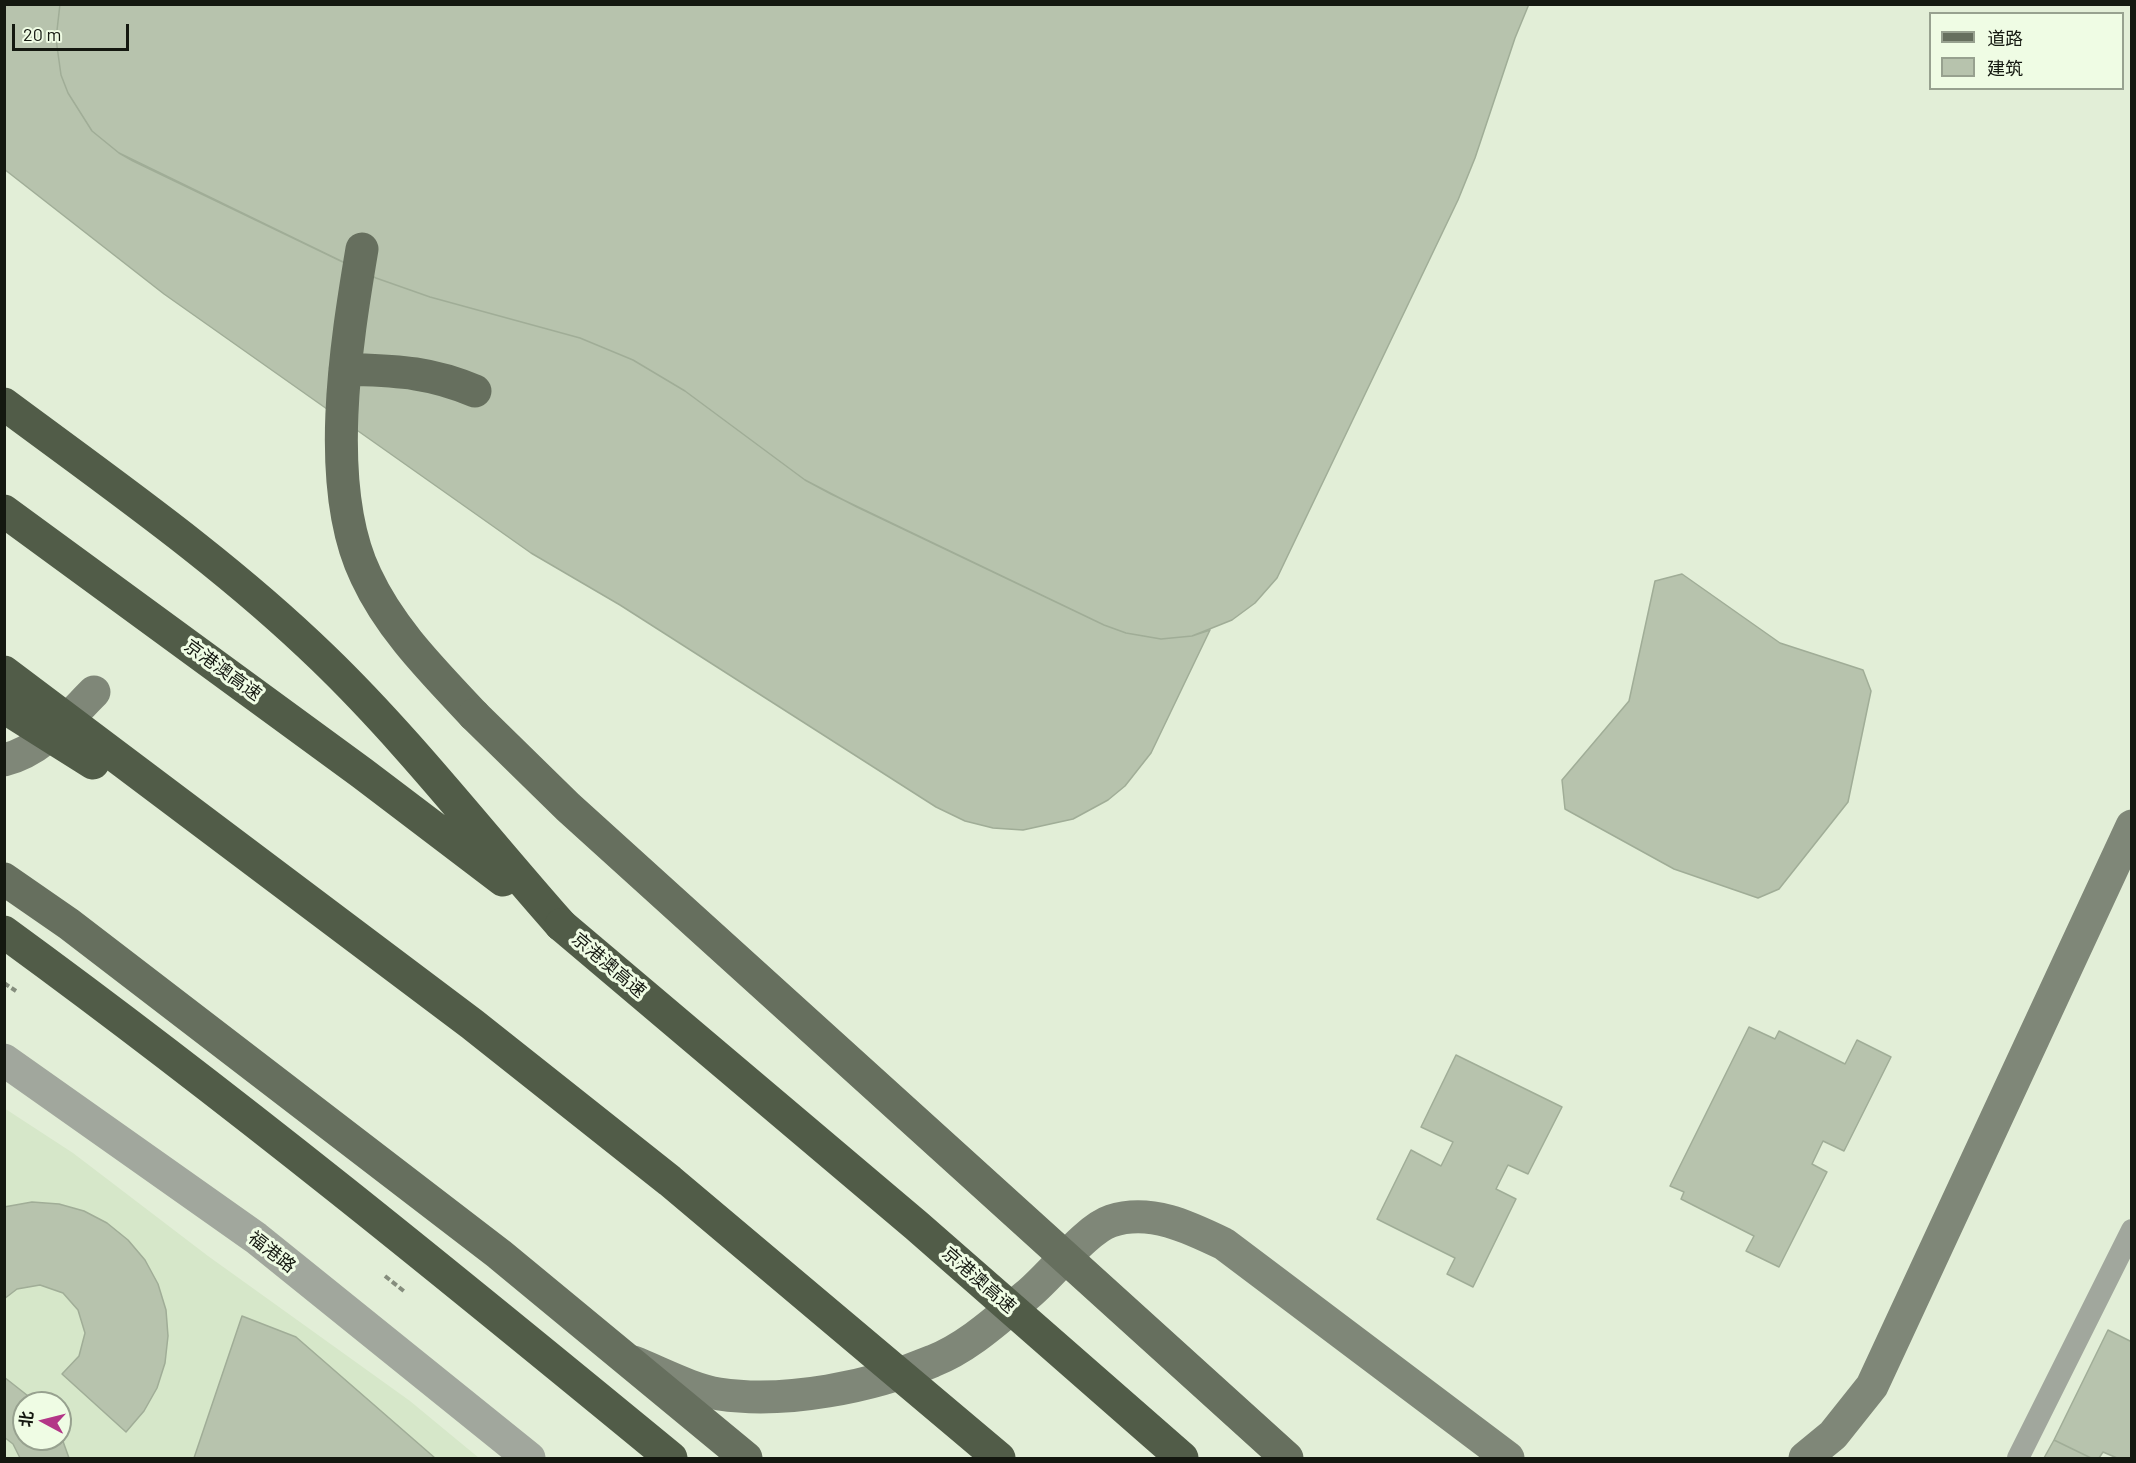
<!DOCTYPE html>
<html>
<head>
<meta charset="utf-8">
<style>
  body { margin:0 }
  #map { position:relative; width:2136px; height:1463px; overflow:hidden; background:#e2eed7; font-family:Barlow,"Noto Sans SC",sans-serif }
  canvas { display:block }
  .frame { position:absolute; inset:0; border:6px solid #141810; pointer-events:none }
  .legend { position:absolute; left:1929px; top:12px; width:195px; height:78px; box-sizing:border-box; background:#effce4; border:2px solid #97a18f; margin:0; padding:8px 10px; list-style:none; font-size:18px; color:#141810 }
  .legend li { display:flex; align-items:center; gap:12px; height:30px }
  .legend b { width:30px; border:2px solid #97a18f }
  .north { position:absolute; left:12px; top:1391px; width:60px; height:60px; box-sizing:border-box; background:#effce4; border:2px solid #97a18f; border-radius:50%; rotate:277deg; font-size:16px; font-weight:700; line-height:24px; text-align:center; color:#141810 }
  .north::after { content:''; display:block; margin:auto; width:21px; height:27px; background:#b33687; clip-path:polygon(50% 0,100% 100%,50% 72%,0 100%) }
  .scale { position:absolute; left:12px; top:24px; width:117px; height:27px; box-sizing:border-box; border:3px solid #141810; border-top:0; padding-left:8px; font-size:18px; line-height:21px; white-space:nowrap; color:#141810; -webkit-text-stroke:4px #effce4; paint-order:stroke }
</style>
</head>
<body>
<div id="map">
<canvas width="2136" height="1463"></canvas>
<div class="frame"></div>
<ul class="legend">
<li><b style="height:8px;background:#666f5e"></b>道路</li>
<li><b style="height:16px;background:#b7c3ad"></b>建筑</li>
</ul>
<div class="north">北</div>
<div class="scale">20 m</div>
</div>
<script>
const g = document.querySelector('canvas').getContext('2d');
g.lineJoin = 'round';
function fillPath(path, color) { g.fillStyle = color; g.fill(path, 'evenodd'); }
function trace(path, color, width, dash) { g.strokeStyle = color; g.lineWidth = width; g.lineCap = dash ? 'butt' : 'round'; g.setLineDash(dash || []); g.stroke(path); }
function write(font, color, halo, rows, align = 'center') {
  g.font = font + ' Barlow,"Noto Sans SC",sans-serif'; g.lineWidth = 6; g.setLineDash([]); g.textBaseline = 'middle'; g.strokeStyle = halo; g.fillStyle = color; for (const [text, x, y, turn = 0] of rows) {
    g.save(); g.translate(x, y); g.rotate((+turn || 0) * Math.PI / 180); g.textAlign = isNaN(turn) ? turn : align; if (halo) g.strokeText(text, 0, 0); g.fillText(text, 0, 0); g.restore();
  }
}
fillPath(new Path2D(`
  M4,1108L73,1153L208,1256L410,1401L479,1458H5ZM24,1403H60V1439H24Z`), '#d6e7c9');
const building = new Path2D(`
  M4,4H60L56,39L61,75L68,93L92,131L119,153L133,161L376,278L430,297L580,338L633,360L685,391L805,480L857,507L1104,625L1126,633L1161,639L1192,636L1210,630L1151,753L1125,786L1108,800L1073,819L1023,830L993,828L965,821L936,807L620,605L531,553L164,294L4,169Z
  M60,4H1529L1515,38L1475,158L1458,200L1277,578L1255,603L1232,620L1192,636L1161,639L1126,633L1104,625L831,494L805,480L685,391L633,360L580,338L430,297L376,278L119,153L92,131L68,93L61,75L56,39Z
  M1682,574L1780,643L1863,670L1871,691L1848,802L1779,889L1758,898L1674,869L1565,809L1562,780L1629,701L1655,581Z
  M1749,1027L1775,1039L1779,1031L1845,1064L1857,1040L1891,1057L1844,1151L1823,1141L1812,1164L1827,1172L1779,1267L1746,1251L1754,1236L1681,1199L1684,1192L1670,1186Z
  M1456,1055L1562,1107L1528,1174L1508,1165L1496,1189L1516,1199L1473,1287L1447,1274L1455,1258L1377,1219L1411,1150L1441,1166L1453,1142L1421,1127Z
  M32,1202L59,1204L84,1211L107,1223L128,1240L145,1260L158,1284L166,1310L168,1336L165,1363L157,1388L144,1411L126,1432L62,1374L79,1356L85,1333L78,1310L63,1293L40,1285L17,1289L4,1299V1207Z
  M242,1316L296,1337L435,1458H194Z
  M2108,1330L2132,1342V1458H2117L2103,1452L2099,1458H2091L2054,1440Z
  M4,1377L37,1403H24V1439H60V1433L69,1458H20L13,1444L4,1437Z
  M2054,1440L2091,1458H2044Z`);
fillPath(building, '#b7c3ad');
trace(building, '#a0ad97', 1.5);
trace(new Path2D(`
  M4,983L16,991
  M385,1276L405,1292`), '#858d7d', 4, [6, 3]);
trace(new Path2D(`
  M2018,1458L2132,1230`), '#a1a79d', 22);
trace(new Path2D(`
  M4,1060L256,1238L529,1458`), '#a1a79d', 33);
trace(new Path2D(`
  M4,760C41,751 68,718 94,692
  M633,1362C659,1372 692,1390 719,1394C785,1404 872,1387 933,1361C968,1347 997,1320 1026,1296C1049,1278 1086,1229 1111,1221C1150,1208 1189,1227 1224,1244L1508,1458
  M1805,1458L1833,1435L1872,1386L2132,826`), '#7f8778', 33);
trace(new Path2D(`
  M362,249C346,344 323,487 366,576C391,630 434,672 474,715
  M345,369C395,371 428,371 475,391
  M4,879L69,924L499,1254L746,1458`), '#666f5e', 33);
trace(new Path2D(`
  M4,404C113,485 225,563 323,658C408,740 482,836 561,925
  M4,511L362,773L503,880
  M4,932C233,1099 452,1278 671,1458`), '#515c48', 33);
trace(new Path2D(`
  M474,715L568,807L1287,1458`), '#666f5e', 33);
trace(new Path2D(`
  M4,672L472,1024L670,1181L999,1458
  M4,707L93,763
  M561,925L917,1226L1182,1458`), '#515c48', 33);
write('18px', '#141810', '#effce4', [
  ["京港澳高速",223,670,36],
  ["京港澳高速",609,965,40],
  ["福港路",272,1252,38],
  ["京港澳高速",979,1280,41]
]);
</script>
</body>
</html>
